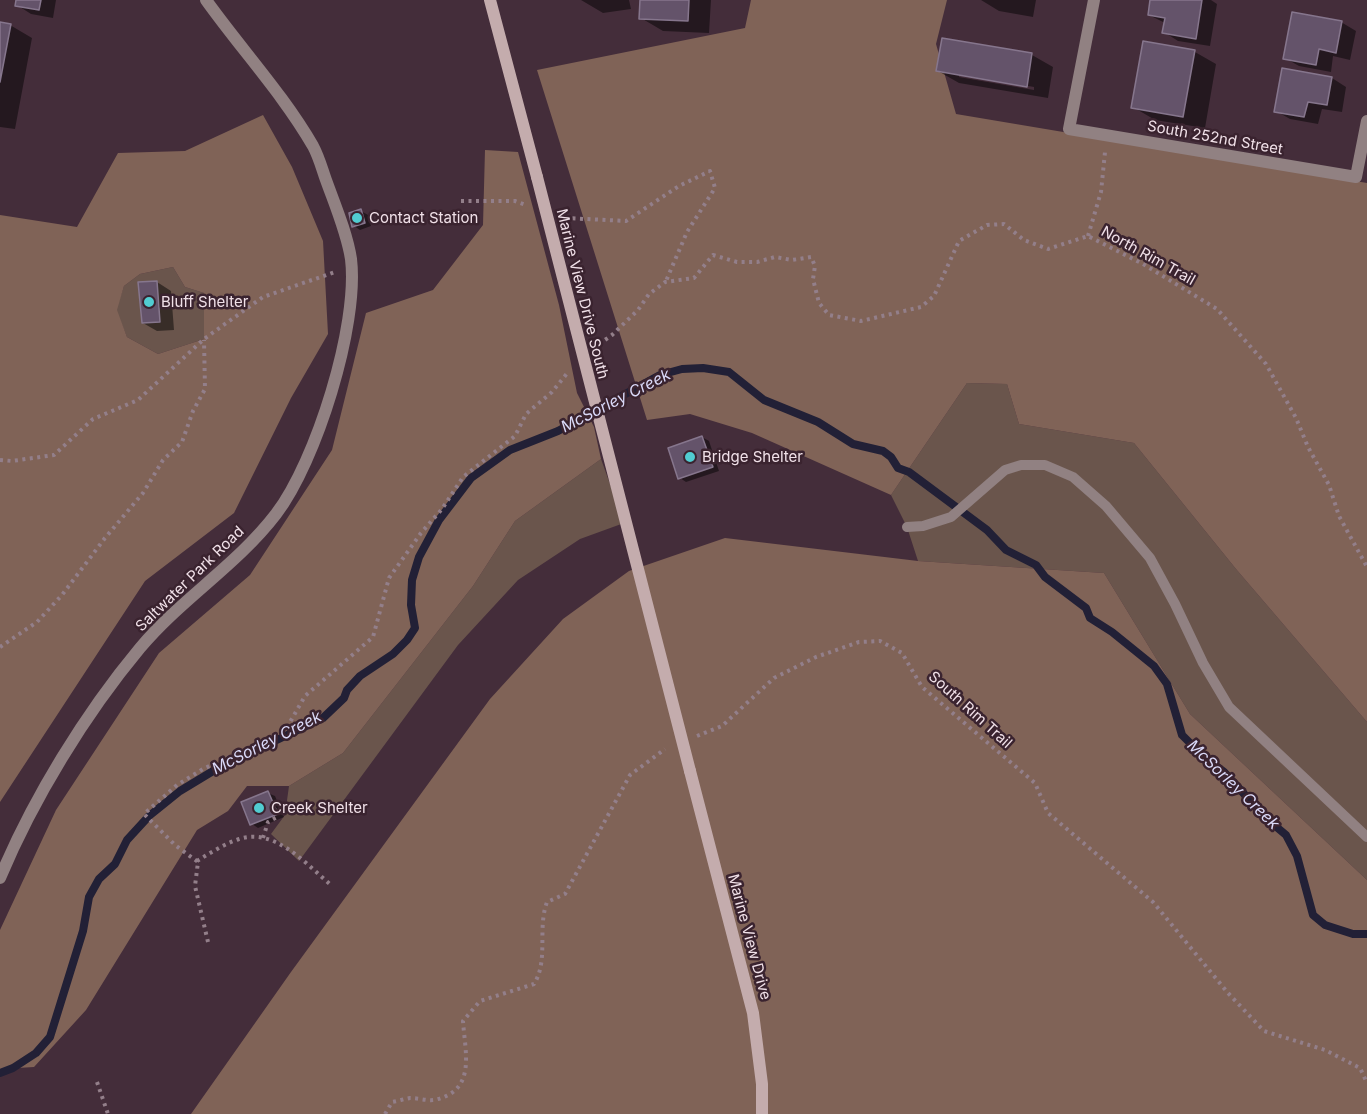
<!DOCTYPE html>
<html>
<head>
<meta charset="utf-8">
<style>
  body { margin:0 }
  canvas { display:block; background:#442d3a }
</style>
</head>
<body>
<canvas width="1367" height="1114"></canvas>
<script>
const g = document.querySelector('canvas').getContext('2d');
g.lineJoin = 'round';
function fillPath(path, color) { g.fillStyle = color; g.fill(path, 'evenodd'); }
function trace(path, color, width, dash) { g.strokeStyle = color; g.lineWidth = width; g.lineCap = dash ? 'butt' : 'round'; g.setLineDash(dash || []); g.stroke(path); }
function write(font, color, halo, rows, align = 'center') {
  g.font = font + ' Inter,sans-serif'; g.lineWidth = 5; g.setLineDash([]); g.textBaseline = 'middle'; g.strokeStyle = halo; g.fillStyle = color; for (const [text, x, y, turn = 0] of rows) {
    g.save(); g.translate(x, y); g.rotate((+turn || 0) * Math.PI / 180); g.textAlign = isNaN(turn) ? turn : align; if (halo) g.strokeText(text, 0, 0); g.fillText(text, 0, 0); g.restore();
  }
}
fillPath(new Path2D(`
  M173,267L185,287L204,293V339L158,354L127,337L116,310L124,286L140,274Z
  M967,383L1007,384L1019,424L1134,443L1236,569L1367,722V880L1190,714L1104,573L918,561L907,527L891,495Z
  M601,459L624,523L580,539L518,580L458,645L299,861L271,834L285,815L289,786L343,753L473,586L515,521Z`), '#6a554c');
fillPath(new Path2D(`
  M751,0H947L936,44L956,114L1367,183V722L1236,569L1134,443L1019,424L1007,384L967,383L891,495L752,433L690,414L647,420L537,70L745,28Z
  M263,115L292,167L323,241L328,334L291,398L234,513L145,581L0,802V215L77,227L118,153L185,151ZM173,267L185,287L204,293V339L158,354L127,337L117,310L124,286L140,274Z
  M485,150L518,152L559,305L577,393L594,427L601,459L515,521L473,586L343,753L289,786H247L228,811L197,830L86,1010L34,1067L0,1069V930L56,810L159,653L250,575L332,450L366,313L433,290L483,225Z
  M725,538L918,561L1104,573L1190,714L1367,880V1114H191L291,972L490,699L563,619L629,571Z`), '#806357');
fillPath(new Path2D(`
  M18,0H56L53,18L31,14L17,5Z
  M581,0H629L631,9L603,13Z
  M642,0H711L709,33L663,31L641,18Z
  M981,0H1036L1033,17L999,11Z
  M1152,0H1211L1217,4L1210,46L1178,41L1164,32L1165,23L1149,15Z
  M1341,22L1356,31L1350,60L1333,56L1331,72L1299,66L1285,58Z
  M0,23L10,25L32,38L15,129L0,127Z
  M943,40L1032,55L1053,67L1048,98L959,83L938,71ZM959,74L1034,87V90L959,77Z
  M1144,43L1195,52L1216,64L1205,128L1155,120L1133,107Z
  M1332,78L1346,87L1342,112L1322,109L1318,124L1290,119L1276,111Z
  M361,211L368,215L371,226L360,230L354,226Z
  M157,282L171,291L174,330L157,331L143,323Z
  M702,437L709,441L719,471L686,482L680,478Z
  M268,793L275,796L284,817L258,828L252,824Z`), '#0007');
trace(new Path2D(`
  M0,1073L13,1068L36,1053L50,1037L83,931L89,897L99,879L115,864L127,840L149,816L180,791L218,768L323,718L344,698L347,690L360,676L393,654L407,640L415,628L411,605L412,580L419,557L439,520L471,478L510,450L558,431L660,375L682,369L703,368L729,372L764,400L818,422L853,444L883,451L891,457L898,468L909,472L987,530L1006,550L1036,565L1045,577L1086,608L1090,618L1112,632L1154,666L1167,684L1182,735L1204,757L1224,772L1267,819L1286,835L1297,856L1313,915L1325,925L1353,934H1367`), '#222036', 8);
const building = new Path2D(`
  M16,0H41L39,10L15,6Z
  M640,0H689L688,21L639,19Z
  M1150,0H1202L1196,39L1162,33L1165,18L1148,15Z
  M1292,12L1342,21L1336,53L1319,49L1316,65L1283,59Z
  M0,22L11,24L0,82Z
  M942,38L1032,53L1027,87L936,71Z
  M1143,41L1195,50L1183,117L1131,108Z
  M1282,68L1332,77L1327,105L1308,102L1304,117L1274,112Z
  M361,209L365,223L352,227L349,213Z
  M157,281L160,322L142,323L138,282Z
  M702,436L713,467L678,479L668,448Z
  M268,791L278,814L250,825L241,802Z`);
fillPath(building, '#64536a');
trace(building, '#86768d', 1.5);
trace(new Path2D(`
  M461,201H515L526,205
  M565,218L626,221L679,186L710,171L715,188L687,232L666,281
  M1088,236L1101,192L1105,152
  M599,344L612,335L638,310L649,294L665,282L694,278L713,255L737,262H757L775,257L792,260L811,257L815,266L813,279L819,303L829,315L861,321L921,307L934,296L959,241L987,225L1004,224L1024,240L1048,249L1088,236L1143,264L1217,309L1266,364L1296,418L1308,447L1329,485L1339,516L1367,567
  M0,460L12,461L54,455L93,419L138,400L204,339L263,297L335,272
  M0,647L37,622L62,595L105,538L143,493L163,460L182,442L193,411L205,389L204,340
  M697,736L722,726L774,678L816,657L859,642L880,641L902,653L922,687L1035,783L1048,813L1153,902L1228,993L1264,1031L1325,1050L1360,1068L1367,1083
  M263,838L268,822L277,817
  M197,861C210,853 224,844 239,839C275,827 307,865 332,886
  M208,942L195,886L198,862L175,845L144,814L177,785L203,769L269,739L286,729L305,696L373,637L389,578L421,533L442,509L463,477L515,436L526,414L552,392L569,371
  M97,1082L108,1114
  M385,1114L392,1102C398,1101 404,1099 410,1098C418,1098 427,1101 434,1100C477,1091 465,1053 463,1021L480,1001L534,984C549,960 537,929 547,902L565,894L630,775L665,749`), '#937f8a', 4, [3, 4.5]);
trace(new Path2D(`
  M907,527L923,526L951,517L1005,470L1021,465H1045L1073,477L1106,506L1150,558L1175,604L1203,663L1229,707L1367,837`), '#918182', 10);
trace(new Path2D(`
  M1094,0L1069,129L1356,177L1367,121
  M0,878C33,799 85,714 140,648C181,599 237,565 276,514C316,462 359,325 351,259C347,233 335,205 326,180C322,169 319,157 313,146C283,94 241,49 206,0`), '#918182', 12);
trace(new Path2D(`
  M490,0L537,177
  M690,771L753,1013L762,1084V1114`), '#c4acad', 12);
trace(new Path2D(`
  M537,177L690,771`), '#c4acad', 12);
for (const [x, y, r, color] of [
  [357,218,6,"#51ccd1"],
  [149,302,6,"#51ccd1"],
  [690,457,6,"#51ccd1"],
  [259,808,6,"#51ccd1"]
]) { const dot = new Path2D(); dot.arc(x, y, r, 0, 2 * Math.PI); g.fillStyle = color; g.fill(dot); trace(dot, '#3a232f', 2); }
write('15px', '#f0e0e8', '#3a232f', [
  ["South 252nd Street",1215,138,10],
  ["North Rim Trail",1148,256,29],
  ["Marine View Drive South",582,294,76],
  ["Saltwater Park Road",190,579,-44],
  ["South Rim Trail",970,710,42],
  ["Marine View Drive",749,937,75]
]);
write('15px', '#f0e0e8', '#3a232f', [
  ["Contact Station",369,218],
  ["Bluff Shelter",161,302],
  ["Bridge Shelter",702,457],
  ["Creek Shelter",271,808]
], 'left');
write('italic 16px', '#dad9f8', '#3a232f', [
  ["McSorley Creek",616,401,-27],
  ["McSorley Creek",267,743,-27],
  ["McSorley Creek",1233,785,44]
]);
</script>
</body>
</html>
